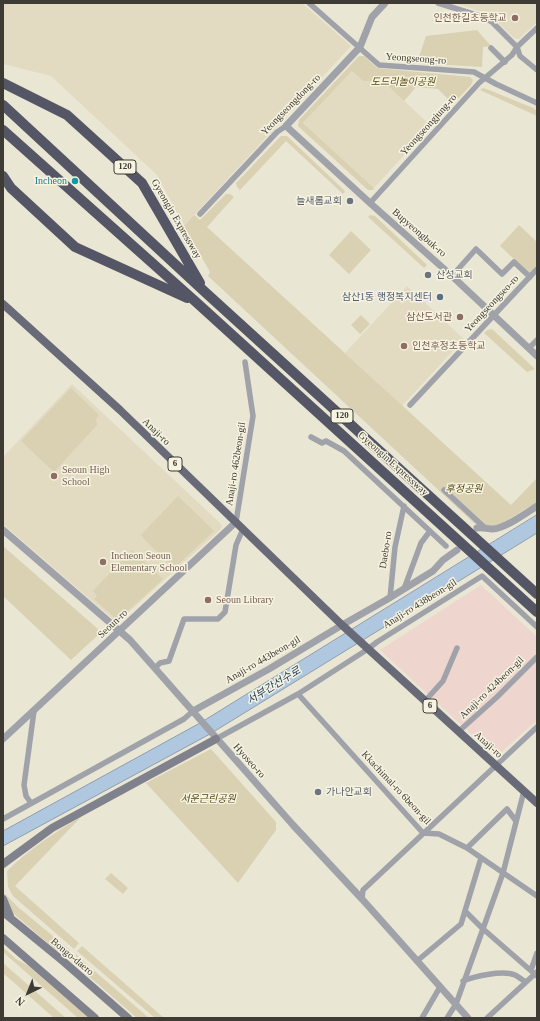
<!DOCTYPE html>
<html>
<head>
<meta charset="utf-8">
<style>
  body { margin:0 }
  #map { position:relative; width:540px; height:1021px; overflow:hidden; background:#eae6d4; font-family:"Times New Roman",serif }
  canvas { display:block }
  .frame { position:absolute; inset:0; border:4px solid #3d3b34; pointer-events:none }
  .north { position:absolute; left:8px; top:973px; width:40px; height:40px; -webkit-text-stroke:3px #f7f3e1; paint-order:stroke; rotate:223deg; font-size:11px; font-weight:700; line-height:16px; text-align:center; color:#3d3b34 }
  .north::after { content:''; display:block; margin:auto; width:14px; height:18px; background:#3d3b34; clip-path:polygon(50% 0,100% 100%,50% 72%,0 100%) }
</style>
</head>
<body>
<div id="map">
<canvas width="540" height="1021"></canvas>
<div class="frame"></div>
<div class="north">N</div>
</div>
<script>
const g = document.querySelector('canvas').getContext('2d');
g.lineJoin = 'round';
function fillPath(path, color) { g.fillStyle = color; g.fill(path, 'evenodd'); }
function trace(path, color, width, dash) { g.strokeStyle = color; g.lineWidth = width; g.lineCap = dash ? 'butt' : 'round'; g.setLineDash(dash || []); g.stroke(path); }
function write(font, color, halo, rows, align = 'center') {
  g.font = font + ' "Times New Roman","Noto Sans KR",serif'; g.lineWidth = 3; g.setLineDash([]); g.textBaseline = 'middle'; g.strokeStyle = halo; g.fillStyle = color; for (const [text, x, y, turn = 0] of rows) {
    g.save(); g.translate(x, y); g.rotate((+turn || 0) * Math.PI / 180); g.textAlign = isNaN(turn) ? turn : align; if (halo) g.strokeText(text, 0, 0); g.fillText(text, 0, 0); g.restore();
  }
}
fillPath(new Path2D(`
  M3,3H302L351,46L184,226L157,175L51,76L3,64Z
  M455,3H537V22L519,39L514,38L489,14Z
  M352,71L363,81H383L431,126L374,188L303,123Z
  M407,286L464,339L402,406L345,353Z
  M72,384L222,525L221,529L121,619L115,621L3,524V457Z`), '#e2dbc2');
fillPath(new Path2D(`
  M481,585L537,637V720L496,757L380,650Z`), '#eed5cd');
fillPath(new Path2D(`
  M477,30L491,46L483,47L482,67L417,63L426,36Z
  M359,56H364L377,68L470,77L473,80L471,85L453,104L438,89L416,87L404,101L383,81H363L352,71L303,123L374,188L373,190H368L298,126L299,120Z
  M483,88L489,90L533,108L537,111V116L480,90Z
  M281,136H287L345,191L343,194L286,141L240,190L237,187L236,183Z
  M226,194H230L234,197L207,227L511,505L537,478V502L496,527L476,525L208,276L210,272L184,226L194,215L200,220Z
  M370,215L375,216L427,265L424,268L368,217Z
  M519,225L537,242V264L529,273L500,246Z
  M351,231L371,250L349,274L329,255Z
  M361,315L370,324L360,334L351,325Z
  M492,329L535,369L527,372L484,333L487,330Z
  M71,388L99,415L96,419L97,425L54,472L21,441Z
  M178,496L214,531L174,568L146,541L141,535Z
  M3,546L98,629L97,633L98,635L71,660L3,596Z
  M132,550L163,579L120,618L116,619L94,599L97,596L93,591Z
  M211,749L276,822V830L238,883L146,783Z
  M82,816L15,886L79,943L74,949L13,896L8,887L7,871C29,849 56,832 82,816Z
  M111,873L128,888L123,894L105,879Z
  M4,893L19,908L71,951H57L14,914L7,905Z
  M82,946L164,1018H155L77,951Z
  M3,947L16,959L29,966L90,1018H78L3,952Z
  M76,954L83,961L149,1018H137L76,965Z
  M3,963L66,1018H54L3,973Z`), '#d9d1b2');
const water = new Path2D(`
  M537,515V533L210,734L3,846V831L200,723Z`);
fillPath(water, '#b0c7e0');
trace(water, '#8e9dac', 1);
trace(new Path2D(`
  M309,3L379,65L474,72L496,84L537,103
  M438,3L483,17L492,22L517,47L520,56L537,70
  M491,48L505,62
  M370,203L479,83L512,55L517,47L537,28
  M200,214L277,132L286,126
  M452,276L476,249L502,274L514,262L530,277
  M529,348L537,340
  M410,405L537,269
  M311,437L322,443L326,441L344,451L446,546
  M444,490L484,527
  M236,522L253,416L245,362
  M404,589L421,543L430,531
  M390,598L395,547L404,506
  M155,668L160,663L169,661L184,619H218L225,612L236,545L243,529
  M298,694L423,833L439,834L467,848L537,896
  M425,701L443,681L457,648
  M458,732L497,697L537,657
  M216,739L298,694L368,649L377,642L482,576L537,627
  M31,803L26,796L24,785L34,711
  M3,819L184,719L193,711
  M467,848L507,809L516,821
  M362,899L363,890L537,727
  M465,911L482,928L537,976
  M417,961L461,924L481,858
  M531,970L537,953
  M463,981C475,976 503,970 515,975C519,977 522,980 526,982
  M422,1018L440,987
  M447,1018L456,1004L503,873L524,791
  M487,1018L537,972`), '#a0a2a9', 5.5);
trace(new Path2D(`
  M385,3L372,17L360,47L286,126L370,203L452,276L537,356
  M477,528C483,527 487,529 493,529C506,528 526,513 537,506
  M3,530L130,640L293,825L362,899L468,1018
  M193,711L269,669L342,625L386,600L433,571L443,560L457,550
  M3,739L236,522`), '#a0a2a9', 7);
trace(new Path2D(`
  M3,864L52,828L216,739
  M3,899L10,916
  M3,912L64,962L128,1018
  M3,938L95,1018`), '#7f818c', 8);
trace(new Path2D(`
  M3,304L120,410L342,625L537,803`), '#686a77', 8);
trace(new Path2D(`
  M3,83L67,115L142,183L200,283
  M3,105L205,292L537,594
  M3,130L196,302L537,612
  M3,176L11,188L75,247L187,298`), '#545665', 10);
for (const [x, y, r, color] of [
  [515,18,4,"#8d6e63"],
  [75,181,4,"#0f9aa8"],
  [350,201,4,"#6b7280"],
  [428,275,4,"#6b7280"],
  [440,297,4,"#5c6f8a"],
  [460,317,4,"#8d6e63"],
  [404,346,4,"#8d6e63"],
  [54,476,4,"#8d6e63"],
  [103,562,4,"#8d6e63"],
  [208,600,4,"#8d6e63"],
  [318,792,4,"#6b7280"]
]) { const dot = new Path2D(); dot.arc(x, y, r, 0, 2 * Math.PI); g.fillStyle = color; g.fill(dot); trace(dot, '#f7f3e1', 1.5); }
for (const [x, y, w] of [
  [125,167,22],
  [342,416,22],
  [175,464,14],
  [430,706,14]
]) { const box = new Path2D(); box.roundRect(x - w / 2, y - 7, w, 14, 3); g.fillStyle = '#f7f3e1'; g.fill(box); trace(box, '#3d3b34', 1); }
write('bold 9px', '#3d3b34', null, [
  ["120",125,167],
  ["120",342,416],
  ["6",175,464],
  ["6",430,706]
]);
write('10px', '#785e54', '#f7f3e1', [
  ["인천한길초등학교",507,18,"right"],
  ["삼산도서관",452,317,"right"],
  ["인천후정초등학교",412,346],
  ["Seoun High",62,470],
  ["School",62,482],
  ["Incheon Seoun",111,556],
  ["Elementary School",111,568],
  ["Seoun Library",216,600]
], 'left');
write('10px', '#3d3b34', '#f7f3e1', [
  ["Yeongseong-ro",416,59,4],
  ["Yeongseongdong-ro",291,105,-46],
  ["Yeongseongjung-ro",429,125,-48],
  ["Gyeongin Expressway",176,219,60],
  ["Bupyeongbuk-ro",419,233,41],
  ["Yeongseongseo-ro",492,304,-47],
  ["Anaji-ro",156,432,44],
  ["Anaji-ro 462beon-gil",236,464,-81],
  ["Gyeongin Expressway",393,464,42],
  ["Daebo-ro",386,550,-81],
  ["Anaji-ro 438beon-gil",420,604,-32],
  ["Seoun-ro",113,624,-43],
  ["Anaji-ro 443beon-gil",263,660,-30],
  ["Anaji-ro 424beon-gil",492,688,-44],
  ["Anaji-ro",488,745,42],
  ["Hyoseo-ro",249,761,48],
  ["Kkachimal-ro 6beon-gil",396,788,47],
  ["Bongo-daero",72,957,40]
]);
write('italic 10px', '#53460f', '#f7f3e1', [
  ["도드리놀이공원",403,82],
  ["후정공원",464,489],
  ["서운근린공원",208,799]
]);
write('10px', '#0d838f', '#f7f3e1', [
  ["Incheon",67,181]
], 'right');
write('10px', '#5b616d', '#f7f3e1', [
  ["늘새롬교회",342,201,"right"],
  ["산성교회",436,275],
  ["가나안교회",326,792]
], 'left');
write('10px', '#4e5e75', '#f7f3e1', [
  ["삼산1동 행정복지센터",432,297]
], 'right');
write('italic 11px', '#1a3e61', '#f7f3e1', [
  ["서부간선수로",274,686,-32]
]);
</script>
</body>
</html>
